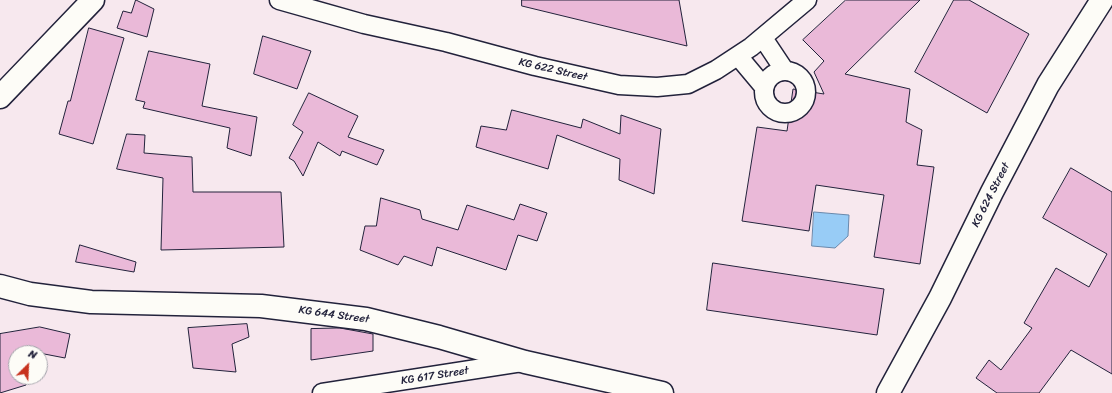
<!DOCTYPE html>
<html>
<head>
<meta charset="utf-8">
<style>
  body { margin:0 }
  #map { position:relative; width:1112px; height:393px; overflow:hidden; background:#f7e8ee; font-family:Sriracha,sans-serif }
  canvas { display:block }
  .north { position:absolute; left:8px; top:345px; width:40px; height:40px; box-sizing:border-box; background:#fdfcf7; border:1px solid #a5a5ac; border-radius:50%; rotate:24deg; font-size:11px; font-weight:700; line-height:16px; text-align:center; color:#22223b }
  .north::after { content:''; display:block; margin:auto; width:14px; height:18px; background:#c8321e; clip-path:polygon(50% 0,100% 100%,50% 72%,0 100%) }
</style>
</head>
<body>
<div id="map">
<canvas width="1112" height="393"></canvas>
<div class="north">N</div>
</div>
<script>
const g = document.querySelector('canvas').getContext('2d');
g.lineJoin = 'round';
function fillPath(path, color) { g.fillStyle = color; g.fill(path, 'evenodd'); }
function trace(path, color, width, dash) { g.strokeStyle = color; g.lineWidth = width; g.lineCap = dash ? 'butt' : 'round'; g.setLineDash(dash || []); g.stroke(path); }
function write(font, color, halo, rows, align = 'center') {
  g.font = font + ' Sriracha,sans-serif'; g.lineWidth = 3; g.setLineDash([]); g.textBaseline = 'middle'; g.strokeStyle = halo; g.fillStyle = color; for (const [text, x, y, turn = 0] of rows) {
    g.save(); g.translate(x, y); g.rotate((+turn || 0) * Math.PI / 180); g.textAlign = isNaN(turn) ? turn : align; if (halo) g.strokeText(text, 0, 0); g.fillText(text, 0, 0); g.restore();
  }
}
const water = new Path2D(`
  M814,212L849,215L848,236L835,248L812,246Z`);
fillPath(water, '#98ccf6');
trace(water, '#6988ab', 1);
const building = new Path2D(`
  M136,0L154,9L147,37L117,28L123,11L131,13Z
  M522,0H679L687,46L522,6Z
  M846,0H920L845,74L910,89L906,122L922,130L917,165L934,167L920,264L874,257L884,195L816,185L809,231L742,221L757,127L787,131L793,89L824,94L814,72L824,61L803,40Z
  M954,0H969L1029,34L987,113L915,72Z
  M89,28L124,38L93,144L59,134L68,101H70Z
  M263,36L311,51L297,89L254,74Z
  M149,51L210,64L202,106L257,117L251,156L227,148L230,128L143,108L145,102L136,100Z
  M309,93L358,116L348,137L384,150L377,165L342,151L340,156L318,142L303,176L294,161L289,158L303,132L293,125Z
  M512,110L581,128L583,119L620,134L621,115L661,129L654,194L619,180L620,159L557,135L548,169L476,147L481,126L506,130Z
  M127,134L145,135L144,153L192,157L193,192H281L284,247L161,250L163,178L117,169Z
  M1071,168L1112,192V374L1071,350L1039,393H997L976,378L989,360L1001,370L1032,328L1024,323L1056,268L1089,287L1107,254L1043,218Z
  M381,198L420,210L422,219L458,230L467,205L514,220L520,204L547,213L537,241L518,235L506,270L437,247L432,266L404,256L398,265L360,250L365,226H376Z
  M80,245L136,262L134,272L76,262Z
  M713,263L884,289L877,335L707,310Z
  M247,324L249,337L232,344L236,372L193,368L188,328Z
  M40,327L70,334L65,358L34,352V353H16V377H28L26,385L0,393V334Z
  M340,328L373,334V351L311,360V329Z`);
fillPath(building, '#eab9d8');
trace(building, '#22223b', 1);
const street = new Path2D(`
  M279,0L364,24L446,42L535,66L619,85L657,87L688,84L716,70L751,47L807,0
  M763,38L785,71
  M738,56L764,87
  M764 92a21 21 0 1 1 42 0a21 21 0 1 1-42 0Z
  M322,393L522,362`);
const secondary = new Path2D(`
  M0,97L93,0
  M0,286L30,294L91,302L261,306L366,319L439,337L525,362L662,393
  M888,393L940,298L992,192L1048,85L1102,0`);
trace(street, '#22223b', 21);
trace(secondary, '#22223b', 25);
trace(street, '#fdfcf7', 18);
trace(secondary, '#fdfcf7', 22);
write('11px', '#22223b', '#fdfcf7', [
  ["KG 622 Street",553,70,13],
  ["KG 624 Street",991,195,-63],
  ["KG 644 Street",334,315,8],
  ["KG 617 Street",435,376,-9]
]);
</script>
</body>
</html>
